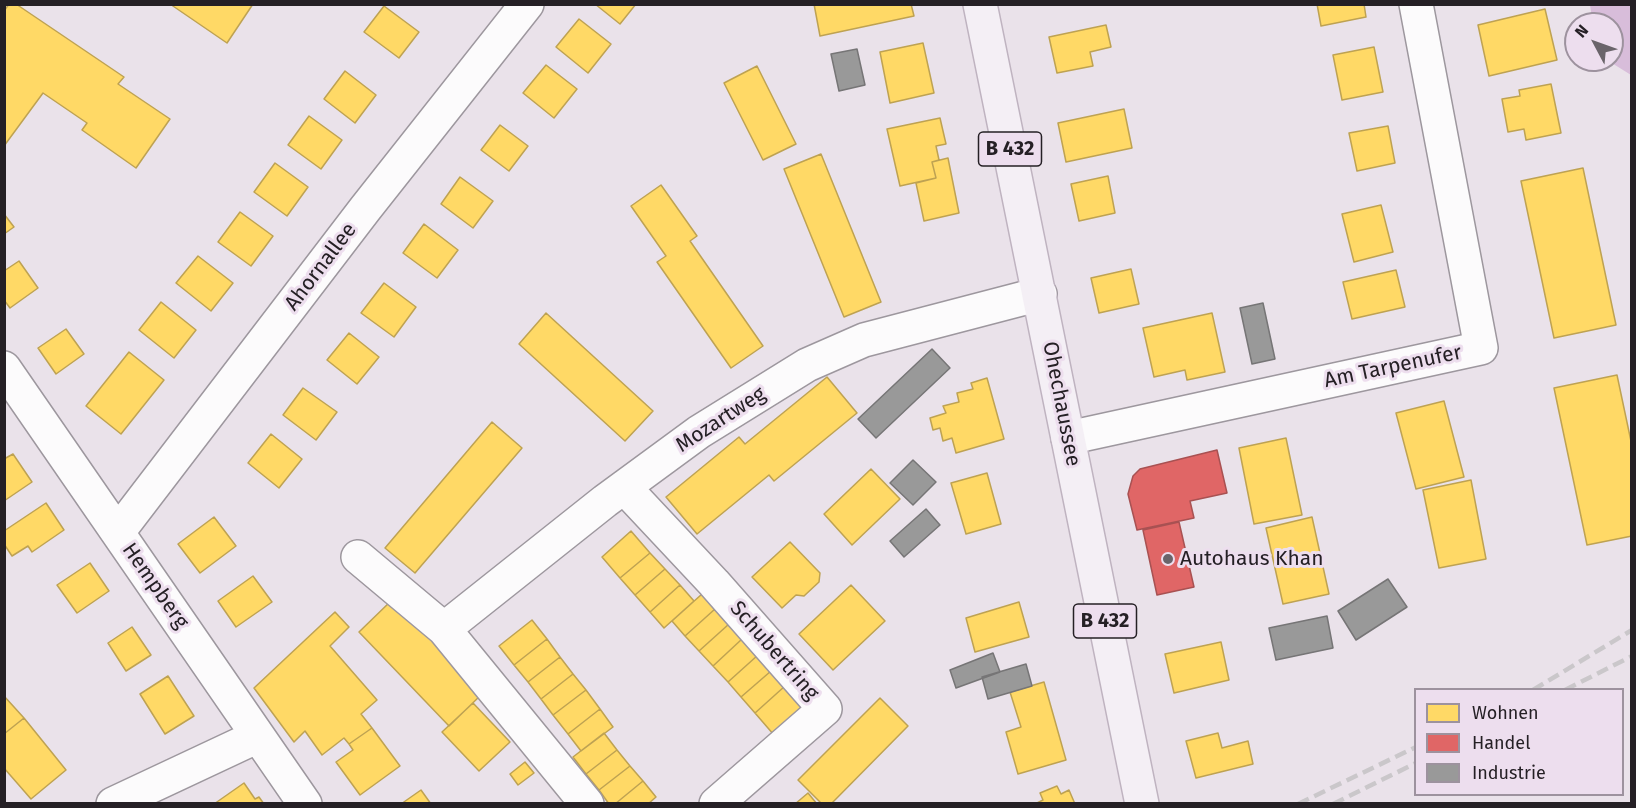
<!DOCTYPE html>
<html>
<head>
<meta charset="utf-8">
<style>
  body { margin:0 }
  #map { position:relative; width:1636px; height:808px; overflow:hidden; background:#eae2ea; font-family:"Fira Sans",sans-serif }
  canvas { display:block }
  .frame { position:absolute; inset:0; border:6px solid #252025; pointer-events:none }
  .legend { position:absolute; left:1414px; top:688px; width:210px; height:108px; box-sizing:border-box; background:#eddeee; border:2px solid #9d929e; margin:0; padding:8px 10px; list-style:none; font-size:18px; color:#252025 }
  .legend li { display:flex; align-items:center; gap:12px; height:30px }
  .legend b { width:30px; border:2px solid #9d929e }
  .north { position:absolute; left:1564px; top:12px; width:60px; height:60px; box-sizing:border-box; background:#eddeee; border:2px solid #9d929e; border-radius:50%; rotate:311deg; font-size:16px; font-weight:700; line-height:24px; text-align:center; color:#252025 }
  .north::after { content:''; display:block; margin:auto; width:21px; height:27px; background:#6a646a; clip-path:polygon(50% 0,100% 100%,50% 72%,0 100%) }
</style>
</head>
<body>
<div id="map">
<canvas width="1636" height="808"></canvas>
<div class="frame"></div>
<ul class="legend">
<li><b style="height:16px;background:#ffd966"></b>Wohnen</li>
<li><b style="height:16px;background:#e06666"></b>Handel</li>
<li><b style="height:16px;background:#999"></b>Industrie</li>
</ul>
<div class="north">N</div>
</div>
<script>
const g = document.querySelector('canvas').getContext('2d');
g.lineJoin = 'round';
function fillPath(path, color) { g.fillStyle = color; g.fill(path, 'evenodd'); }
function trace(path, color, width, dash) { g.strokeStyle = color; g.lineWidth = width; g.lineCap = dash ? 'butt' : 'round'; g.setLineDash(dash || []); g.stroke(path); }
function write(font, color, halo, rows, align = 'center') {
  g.font = font + ' "Fira Sans",sans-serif'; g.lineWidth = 6; g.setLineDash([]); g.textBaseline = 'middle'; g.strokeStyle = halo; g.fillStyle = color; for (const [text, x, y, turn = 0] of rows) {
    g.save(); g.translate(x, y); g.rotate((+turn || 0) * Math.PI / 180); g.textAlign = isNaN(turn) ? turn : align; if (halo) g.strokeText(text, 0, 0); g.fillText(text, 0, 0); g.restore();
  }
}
fillPath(new Path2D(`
  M1590,5H1631V75L1607,60H1612V24H1593Z`), '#d8bdda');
const homes = new Path2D(`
  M9,4H16L124,77L118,84L170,119L136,168L82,130L87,123L43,93L4,146V11Z
  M170,4H253L227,43Z
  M595,4H636L620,24Z
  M814,4H911L914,16L820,36Z
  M1317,4H1364L1366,17L1321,26Z
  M384,6L419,32L399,58L364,32Z
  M1545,9L1557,60L1489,76L1478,25Z
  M579,19L611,44L588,73L556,47Z
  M1106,25L1111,47L1090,52L1093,66L1057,73L1049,37Z
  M923,43L934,93L890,103L880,52Z
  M1374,47L1383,92L1342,100L1333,55Z
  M546,65L577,89L554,118L523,93Z
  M757,66L796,144L763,160L724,83Z
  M345,71L376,95L355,123L324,99Z
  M1551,84L1561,133L1526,140L1524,129L1508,132L1502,99L1520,96L1519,90Z
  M1124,109L1132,148L1066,162L1058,123Z
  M309,116L342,140L321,169L288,145Z
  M940,118L946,144L936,146L939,160L932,162L936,178L900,186L887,129Z
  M500,125L528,146L509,171L481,150Z
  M1388,126L1395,163L1357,171L1349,133Z
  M821,154L881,302L844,317L784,169Z
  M948,158L959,213L924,221L916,183L936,178L932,162Z
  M275,163L308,187L287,216L254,192Z
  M1583,168L1616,325L1554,338L1521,181Z
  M1108,176L1115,213L1079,221L1071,184Z
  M460,177L493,201L473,228L441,204Z
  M661,185L697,236L690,241L763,346L731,368L657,262L666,256L631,206Z
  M1381,205L1393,252L1354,262L1342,214Z
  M240,212L273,236L251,266L218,242Z
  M4,214L14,227L4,234Z
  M424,224L458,250L437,278L403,253Z
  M198,256L233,283L211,311L176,283Z
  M19,261L38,288L10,308L4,300V271Z
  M1131,269L1139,304L1099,313L1091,278Z
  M1396,270L1405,307L1352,319L1343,282Z
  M384,283L416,307L394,337L361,313Z
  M161,302L196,330L174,358L139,330Z
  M546,313L653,411L625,441L519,344Z
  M1212,313L1225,372L1187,380L1185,370L1154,377L1143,328Z
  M66,329L84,354L56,374L38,348Z
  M349,333L379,357L357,384L327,360Z
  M129,352L164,380L121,434L86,406Z
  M1617,375L1632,446V536L1587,545L1554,388Z
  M827,377L857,413L774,481L769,475L697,534L666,497L739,437L745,444Z
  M987,378L1004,439L956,453L952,438L943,441L940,428L933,430L930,418L946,413L943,406L959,402L957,393L973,389L971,383Z
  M303,388L337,412L316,440L283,415Z
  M1444,401L1464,477L1416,489L1396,413Z
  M492,422L522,448L415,573L385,548Z
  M271,434L302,459L279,488L248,463Z
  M1286,438L1302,515L1254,524L1239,448Z
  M13,454L32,482L4,501V459Z
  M871,469L900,499L852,545L824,514Z
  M987,473L1001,524L966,534L951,483Z
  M1471,480L1486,559L1439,568L1423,490Z
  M46,503L64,530L32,552L28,546L12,556L4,544V531Z
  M214,517L236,546L200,573L178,544Z
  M1312,517L1329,594L1283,604L1266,528Z
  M631,531L650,553L620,578L602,557Z
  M790,542L820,573L819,582L804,596L796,595L782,608L752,577Z
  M650,553L665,569L635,595L620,578Z
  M90,563L109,591L77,613L57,585Z
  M665,569L680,585L650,612L635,595Z
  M253,576L272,602L236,627L218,601Z
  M680,585L694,601L664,628L650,612Z
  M851,585L885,621L833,670L799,634Z
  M702,594L715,609L685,636L672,621Z
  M393,599L483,693L449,726L359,632Z
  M1019,602L1029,637L975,652L966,618Z
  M715,609L729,624L699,651L685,636Z
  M335,612L349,627L330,646L377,700L361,714L372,728L349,744L344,738L322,755L305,731L294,742L254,688Z
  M532,620L547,639L514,665L499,646Z
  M729,624L742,639L713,666L699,651Z
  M132,627L151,655L126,671L108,643Z
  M547,639L560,657L528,682L514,665Z
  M742,639L758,655L728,682L713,666Z
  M1221,642L1229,680L1174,693L1165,654Z
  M758,655L771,671L741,697L728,682Z
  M560,657L573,674L541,699L528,682Z
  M771,671L785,686L755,713L741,697Z
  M573,674L586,690L553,715L541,699Z
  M168,676L194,716L165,734L140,694Z
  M1044,682L1066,760L1018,774L1006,732L1021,727L1010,692Z
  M785,686L804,708L774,735L755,713Z
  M586,690L600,709L568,734L553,715Z
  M4,696L24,718L4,734Z
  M880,698L908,726L831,804H822L798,780Z
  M473,703L510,742L479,771L442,732Z
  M600,709L613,727L581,751L568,734Z
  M24,718L66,770L31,799L4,768V734Z
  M372,728L400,766L360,795L336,762L353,750L349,744Z
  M604,733L617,750L586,774L573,757Z
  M1218,733L1222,748L1248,741L1253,764L1196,778L1186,741Z
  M617,750L630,766L599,790L586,774Z
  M525,762L534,773L518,785L510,774Z
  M630,766L643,781L615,804H609L599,790Z
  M643,781L656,797L648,804H615Z
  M244,783L255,799L259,797L264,804H214Z
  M1057,786L1061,794L1069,790L1075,804H1035L1043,800L1040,793Z
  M421,790L431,804H401Z
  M808,793L817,804H795Z`);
fillPath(homes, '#ffd966');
trace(homes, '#bea252', 1.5);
const shops = new Path2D(`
  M1217,450L1227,493L1190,501L1194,518L1137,530L1128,494L1133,476L1140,469Z
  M1179,522L1194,587L1157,595L1143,530Z`);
fillPath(shops, '#e06666');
trace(shops, '#a85152', 1.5);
const industry = new Path2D(`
  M857,49L865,85L839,91L831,54Z
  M1263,303L1275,359L1252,364L1240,308Z
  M932,349L950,368L876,438L858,419Z
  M913,460L936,482L913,505L890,483Z
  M926,509L940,525L904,557L890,541Z
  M1388,579L1407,607L1356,640L1338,611Z
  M1327,616L1333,648L1276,660L1269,628Z
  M993,653L1000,672L956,688L950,670Z
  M1026,664L1032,686L988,699L982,677Z`);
fillPath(industry, '#999');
trace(industry, '#767576', 1.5);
const minor = new Path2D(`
  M4,368L305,804
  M1068,438L1481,348L1416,4
  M624,487L714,583L825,709L716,804
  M118,532L365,209L527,4
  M358,557L444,629L587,804
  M444,629L605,501L699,432L807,365L864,340L1040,294
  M113,804L258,736`);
const major = new Path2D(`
  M980,4L1142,804`);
trace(minor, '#9d979e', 36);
trace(major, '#bfb3c0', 36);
trace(minor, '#fcfbfc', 33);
trace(major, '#f4eff5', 33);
trace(new Path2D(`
  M1533,690L1632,630
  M1565,690L1632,656
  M1298,804L1416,747
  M1333,804L1416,763`), '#cac7ca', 4.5, [12, 6]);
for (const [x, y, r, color] of [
  [1168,559,6,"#6a646a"]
]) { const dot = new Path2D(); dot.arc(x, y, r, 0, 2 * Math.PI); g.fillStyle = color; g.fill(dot); trace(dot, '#eddeee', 2); }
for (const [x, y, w] of [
  [1010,149,63],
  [1105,621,63]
]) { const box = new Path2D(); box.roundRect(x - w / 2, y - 17, w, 34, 4.5); g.fillStyle = '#eddeee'; g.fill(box); trace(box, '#252025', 1.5); }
write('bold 20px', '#252025', null, [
  ["B 432",1010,149],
  ["B 432",1105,621]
]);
write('21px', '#252025', '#eddeee', [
  ["Ahornallee",321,267,-53],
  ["Am Tarpenufer",1393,367,-12],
  ["Ohechaussee",1061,404,79],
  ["Mozartweg",721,420,-33],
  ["Hempberg",155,586,55],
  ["Schubertring",774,651,49]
]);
write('21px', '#252025', '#eddeee', [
  ["Autohaus Khan",1180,559]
], 'left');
</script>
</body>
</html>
